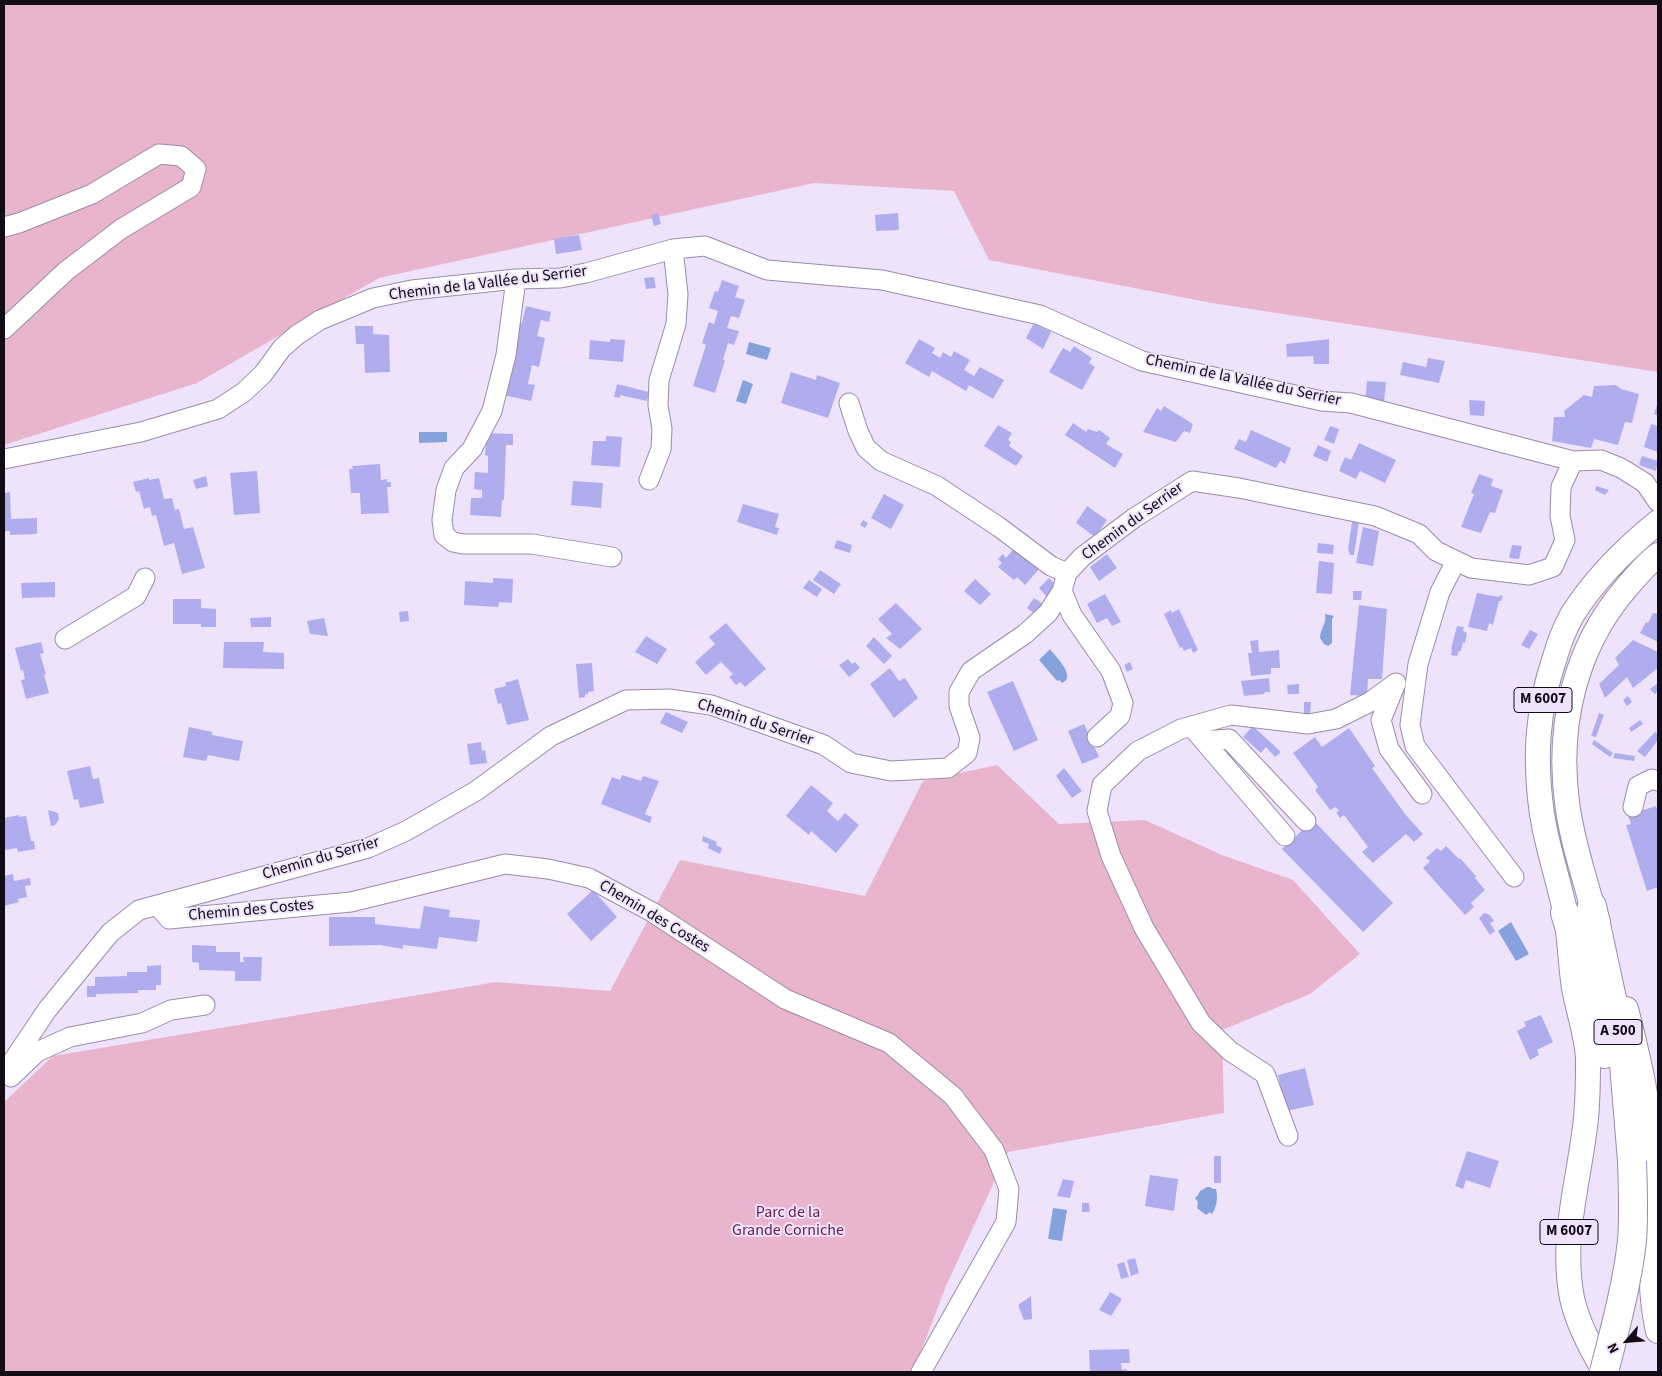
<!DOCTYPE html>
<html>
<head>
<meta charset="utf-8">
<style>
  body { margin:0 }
  #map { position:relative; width:1662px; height:1376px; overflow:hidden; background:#efe3fc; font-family:"Source Sans 3",sans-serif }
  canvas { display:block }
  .frame { position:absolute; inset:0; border:5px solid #110c16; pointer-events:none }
  .north { position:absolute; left:1602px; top:1316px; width:50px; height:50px; -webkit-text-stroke:4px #efe3fc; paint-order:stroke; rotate:243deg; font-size:14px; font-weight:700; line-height:20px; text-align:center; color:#110c16 }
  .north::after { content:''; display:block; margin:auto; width:18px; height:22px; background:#110c16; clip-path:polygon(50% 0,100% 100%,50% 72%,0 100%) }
</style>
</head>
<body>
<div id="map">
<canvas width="1662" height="1376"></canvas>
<div class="frame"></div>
<div class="north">N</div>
</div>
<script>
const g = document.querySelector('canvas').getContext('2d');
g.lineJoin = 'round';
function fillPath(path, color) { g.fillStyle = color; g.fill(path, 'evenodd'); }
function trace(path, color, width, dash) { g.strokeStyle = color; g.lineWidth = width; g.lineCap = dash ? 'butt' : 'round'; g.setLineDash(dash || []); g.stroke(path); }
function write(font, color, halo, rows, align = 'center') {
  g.font = font + ' "Source Sans 3",sans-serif'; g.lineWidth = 4; g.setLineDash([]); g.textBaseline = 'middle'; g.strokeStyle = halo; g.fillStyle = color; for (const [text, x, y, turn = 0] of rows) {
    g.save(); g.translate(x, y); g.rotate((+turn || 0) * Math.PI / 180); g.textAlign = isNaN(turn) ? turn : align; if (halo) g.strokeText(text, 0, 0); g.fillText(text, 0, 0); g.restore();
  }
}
fillPath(new Path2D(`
  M4,4H1658V372L1212,303L989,260L954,191L814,183L379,278L197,383L4,445Z
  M997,765L1059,824L1145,820L1222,855L1293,880L1360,954L1310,994L1222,1030L1224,1113L1008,1152L946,1286L913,1372H4V1102L53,1056L496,982L610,991L680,860L865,896L923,781Z`), '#e9b5cd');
fillPath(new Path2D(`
  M749,342L771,348L767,360L746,354Z
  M743,380L753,384L746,404L736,401Z
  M419,432H447V442L419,443Z
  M1325,614L1334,616L1332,619V643L1328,646L1324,644L1320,638C1320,629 1327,623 1325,614Z
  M1050,649C1056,657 1077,677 1062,683L1059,680L1057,681L1039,660Z
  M1511,922L1529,954L1516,961L1498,931Z
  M1207,1187H1210L1213,1189H1216C1218,1198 1217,1206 1212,1214L1210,1212L1206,1215L1197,1208L1198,1202L1195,1198L1198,1195L1200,1191Z
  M1053,1208L1067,1210L1062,1241L1048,1239Z`), '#86a2dc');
fillPath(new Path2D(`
  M658,213L661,224L654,226L651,215Z
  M898,213L899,230L876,231L875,215Z
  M579,235L582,250L556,254L554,239Z
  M654,277L656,288L646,289L644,278Z
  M722,280L739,286L735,297L745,300L739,318L731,316L727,328L739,331L734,345L728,343L723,360H725L715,393L693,386L706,345L702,343L709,322L714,324L718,311L709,308L715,291L718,292Z
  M526,306L551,312L549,322L541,320L537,336L545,338L539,367L532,365L528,384L535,385L531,401L503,395L512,367L516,350L514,349L520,323H522Z
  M1034,323L1051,332L1043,349L1026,338Z
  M355,326H373V334L389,335L390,372L365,373L364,344H356Z
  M610,339L625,340L623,362L589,359L590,340L610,342Z
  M919,339L935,348L932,353L940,358L943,352L951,357L954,351L970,360L964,370L974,376L980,367L1004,380L993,399L969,385L966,391L932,371L929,377L905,363Z
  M1329,339V364H1314L1313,356L1287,357L1286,344Z
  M1074,346L1092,358L1089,363L1095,367L1082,390L1049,372L1063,348L1070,352Z
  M1428,358L1445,361L1439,383L1400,375L1403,362L1426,367Z
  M791,372L816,380L817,375L840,383L828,418L781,403Z
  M1367,381L1386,382L1384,402L1365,401Z
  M617,384L649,392L647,401L620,395V398L614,397Z
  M1616,385L1621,389L1639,394L1632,423L1625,422L1618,445L1594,439L1591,448L1552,441L1554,417H1565L1564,411L1584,395L1592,397L1594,386Z
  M1469,400L1485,401L1484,416L1470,415Z
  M1658,402V416L1654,414Z
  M1164,406L1193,424L1190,433L1184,431L1176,442L1143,432L1157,408L1161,411Z
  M1073,423L1086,432L1088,429L1097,432L1099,430L1110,438L1106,444L1123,454L1115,468L1065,435Z
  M1651,424L1658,426V452L1644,447Z
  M998,425L1012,433L1008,440L1011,442L1009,446L1023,456L1016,466L984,446Z
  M1330,426L1339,429L1334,444L1324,440Z
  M1251,430L1291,448L1285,464L1280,461L1276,468L1234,449L1239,439L1246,442Z
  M487,433L513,434V445H506L504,500H502L501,517L470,515L471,498H482V490L474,489L475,472L488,473V456L485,455Z
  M606,436L622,437L620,467L591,465L593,441H606Z
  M1359,443L1396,460L1385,483L1360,471L1356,479L1339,471L1345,457L1351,460Z
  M1318,445L1331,451L1327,462L1313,456Z
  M1642,456L1658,461L1656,471L1639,465Z
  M380,464L381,480L387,479V482H391V487H387L389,513L361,514L360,493H351L349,469H353L352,466Z
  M257,471L260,513L234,515L230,473Z
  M1479,474L1493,479L1491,486L1503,490L1495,513L1490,512L1481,533L1461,527L1474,494L1471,493Z
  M206,476L208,486L196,489L193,480Z
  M149,478V480L159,478L164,499L172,498L175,510L179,509L184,529L193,527L205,568L182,574L174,543L164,546L156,515L152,516L150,507L144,509L139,491L136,492L133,482Z
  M573,481L603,483L601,508L571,505Z
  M1596,486L1609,490L1605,495L1595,490Z
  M10,492L11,519L37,518V534L10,535V531H4V493Z
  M884,494L904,505L891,529L871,518Z
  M743,504L779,514L775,527L779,528L777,535L737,522Z
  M1087,506L1107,520L1095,537L1076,523Z
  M1353,516L1359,522L1354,555H1350L1348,549Z
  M863,520L868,523L865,528L860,525Z
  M1363,527L1379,531L1373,566L1356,563Z
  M837,540L852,545L850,553L834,548Z
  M1318,543L1334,545L1333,554L1317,553Z
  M1512,545L1522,546L1519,559L1509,558Z
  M1016,546L1040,568L1025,585L1017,577L1014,580L998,567L1002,563L998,559L1003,554L1006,558Z
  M1107,554L1117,568L1099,581L1090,567Z
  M1319,561L1334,563L1332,594L1316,593Z
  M820,570L841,584L834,594L813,580Z
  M493,578L513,579L512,603L499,602L498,607L464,605L465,581L493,583Z
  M1049,578L1058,587L1047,597L1039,588Z
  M975,579L991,594L980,605L964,591Z
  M809,580L822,589L817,597L803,588Z
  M55,582V597L22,598L21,583Z
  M1353,591H1362L1361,600H1353Z
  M1477,593L1499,597L1500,595L1503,596L1501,601H1499L1493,625L1489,623L1487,631L1468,627Z
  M1105,594L1121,622L1112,626L1107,618L1097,623L1087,604Z
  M1034,598L1043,604L1036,615L1027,608Z
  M173,599H201V608L216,609V627H201V624H173Z
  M896,603L922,629L900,649L886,638L892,634L878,619Z
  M1359,605L1387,609L1382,679H1368L1367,696L1350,695Z
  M1179,609L1198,650L1193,653L1191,648L1184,651L1182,647L1180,648L1164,614L1171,610L1172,613Z
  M408,611L409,621L400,622L399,612Z
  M1653,613L1658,614V642L1640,633L1646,622L1648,623Z
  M271,617V627H251L250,618Z
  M324,618L328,636L310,634L307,621Z
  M726,623L766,669L745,687L740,682L736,685L729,677L733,674L721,662L706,675L695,662L715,644L709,637Z
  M1457,626L1464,627L1463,631L1467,633L1465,643L1463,642L1461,651H1459L1457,656L1451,655L1452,649H1451Z
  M1530,630L1538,634L1529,649L1521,645Z
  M646,636L667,649L657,664L635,652Z
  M874,637L892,656L884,664L866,646Z
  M1258,640L1259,652L1279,650L1280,668H1271V674L1251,676L1248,653H1252L1250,641Z
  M1633,640L1658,652V668L1633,688L1627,677L1605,698L1599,684L1619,665L1615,658Z
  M41,642L44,653L40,654L46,674L44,675L49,693L26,699L21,680L25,679L23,670L21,671L15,648Z
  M224,642H264L263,652L284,653V669L223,668Z
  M848,659L852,664L855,662L860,668L849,677L839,665Z
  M1130,662L1133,669L1127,672L1124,665Z
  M592,663L594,691L588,692V694H585V697L579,698L576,664Z
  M890,668L899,681L905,678L918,698L894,718L870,684Z
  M1269,678L1270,692H1265L1264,694L1244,696L1241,681Z
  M518,679L529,720L507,725L501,703L498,704L494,689L506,686L505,683Z
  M1013,681L1038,740L1014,751L987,692Z
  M1658,683V694L1657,692L1655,694L1650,689Z
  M1299,684V694H1288L1287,685Z
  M1628,696L1632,702L1627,706L1623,700Z
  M1304,702H1311L1310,714L1304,713Z
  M666,712L688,722L682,733L660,723Z
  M1599,713L1604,715L1596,737L1591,736Z
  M1640,720L1643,724L1631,732L1629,728Z
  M1084,724L1099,757L1082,764L1068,731Z
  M1253,726L1281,752L1275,757L1266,747L1261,753L1243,737Z
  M189,727L212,732V735L243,741L239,761L208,755L206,761L183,757Z
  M1349,728L1375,766L1372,768L1405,814L1423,834L1414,842L1406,834L1373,863L1362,852L1368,847L1344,815L1340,818L1336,812L1339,811L1336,807L1330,810L1315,790L1318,787L1293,753L1315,737L1322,747Z
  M1655,732L1658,734V740L1645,757L1637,751Z
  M1594,740L1613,753L1610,757L1592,744Z
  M481,742L482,751L485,750L487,763L470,765L467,744Z
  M1615,753L1635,756L1634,761L1613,758Z
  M90,766L93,779L99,778L104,803L80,808L78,799L74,800L67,771Z
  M1064,768L1082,791L1072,798L1056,776Z
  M622,775L641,781L643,776L659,781L645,814L652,817L650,823L601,804L612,777L620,780Z
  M811,785L833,803L827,811L838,821L845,813L859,825L836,853L811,831L809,835L786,816Z
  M1656,806L1658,813V887L1647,891L1626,825L1631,824L1628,815Z
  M48,810L58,813L59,819L55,825L51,826Z
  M19,815V817L26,816L31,841H34L35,849L18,852L17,848L4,850V818Z
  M1313,820L1393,903L1363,932L1282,849Z
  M703,836L717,842L716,845L722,848L720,854L708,848L709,844L702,841Z
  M1446,846L1459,859L1460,858L1476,876L1475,878L1485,890L1471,903L1474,907L1465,915L1423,868L1430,861L1426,858L1437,848L1441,851Z
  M13,874L14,881L30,878L31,885L25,886L27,897L18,899L19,902L4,906V876Z
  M593,890L617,917L591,941L567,914Z
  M424,906L450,910L449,917L480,920L477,942L439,937L437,949L403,945V949L380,945L329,946V917H375V924L420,929Z
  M1484,913L1490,915L1494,921L1490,923L1495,931L1490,935L1479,918Z
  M192,945L216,946V952H240V962H244L243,957H262L261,981H235V971L199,970V963L192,962Z
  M161,965V985H156V990H138V993L96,994V997H87V986H95V977L127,976V972H147V966Z
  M1541,1015L1553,1042L1537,1050L1539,1055L1530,1060L1517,1031L1526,1026L1524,1022Z
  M1305,1068L1314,1105L1286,1111L1278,1075Z
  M1467,1151L1499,1161L1490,1188L1466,1180L1463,1189L1455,1186Z
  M1214,1156H1221V1183H1214Z
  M1150,1175L1178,1179L1174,1211L1145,1206Z
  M1063,1179L1074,1181L1070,1198L1057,1196Z
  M1082,1203H1089L1090,1212H1082Z
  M1135,1258L1139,1273L1131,1276L1127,1260Z
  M1124,1262L1129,1277L1121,1279L1117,1264Z
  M1110,1292L1122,1299L1111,1316L1099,1310Z
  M1031,1296L1032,1319L1024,1320L1018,1305Z
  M1129,1349L1130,1363H1121L1122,1370L1127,1369V1372H1090L1089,1350Z`), '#b0adee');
const minor = new Path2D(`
  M4,227L19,223L92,194L159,154L181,156L196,169L191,187L121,229L66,271L4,329
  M516,279L506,355L492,411L472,449L454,468L446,490L442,520L444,535L453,542L463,544H532L612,557
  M849,403L858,431L866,448L881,461L937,486L999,527L1051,566L1067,573
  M4,459L141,432L218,409L244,392L263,374L282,348L297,335L320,320L373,298L412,290L516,279L560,278L586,273L673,249L705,246L767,270L882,280L1040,315L1142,361L1322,401L1351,403L1573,461L1601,460L1621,468L1645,483L1658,502
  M649,480L661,449L662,429L658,405L659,380L676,324L678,294L673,249
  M1456,561L1440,592L1418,664L1410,725L1415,746L1514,877
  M1062,591L1072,615L1111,671L1123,703L1120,716L1097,737
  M65,639L136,596L145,578
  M1396,683L1381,720L1389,749L1422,794
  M1191,726L1285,836
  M1204,741L1229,739L1306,821
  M1633,807L1638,786L1652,779L1658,781
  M157,905L169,919L351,902L505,864L548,869L589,878L652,912L785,999L889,1043L953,1096L994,1150L1009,1189L1006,1222L921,1372
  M4,1074L47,1010L110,933L139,910L368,848L406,831L476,791L551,736L626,700L669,699L711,705L824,745L851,763L891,771L948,768L967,753L970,738L959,706V692L971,671L1025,634L1048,613L1062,591L1067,573L1082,557L1134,518L1192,481L1239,488L1375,516L1419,534L1436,551L1471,568L1529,575L1553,567L1565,540L1560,516L1561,487L1573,461
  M11,1077L37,1052L70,1037L142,1023L171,1010L205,1005
  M1288,1136L1265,1074L1230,1051L1201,1023L1144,928L1111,856L1097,811L1102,785L1138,751L1181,729L1231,715L1308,724L1336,719L1370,702L1396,683`);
const major = new Path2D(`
  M1598,922L1592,906C1583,872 1571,837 1567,802C1557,725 1575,647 1626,588C1636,576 1646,564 1658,555
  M1626,1009C1638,1056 1649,1103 1653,1152C1658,1213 1644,1270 1658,1331
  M1605,1372C1591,1349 1578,1325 1572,1298C1560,1237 1580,1178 1586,1118C1588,1098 1588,1078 1588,1059C1587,1035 1578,1011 1574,988C1570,962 1570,936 1565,911C1558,878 1547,847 1542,814C1534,758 1537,710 1555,657C1559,643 1565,628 1572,615C1594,580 1626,548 1658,522`);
const highway = new Path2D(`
  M1592,906L1614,1008L1624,1064L1632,1161
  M1565,913L1589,989L1604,1054`);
trace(minor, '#9a8ca8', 21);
trace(major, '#9a8ca8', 26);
trace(highway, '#9a8ca8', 30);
trace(minor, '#fff', 19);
trace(major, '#fff', 24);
trace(highway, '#fff', 28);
const highwayBridge = new Path2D(`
  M1604,1372C1615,1329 1627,1285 1632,1241C1634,1214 1633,1187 1632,1161`);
trace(highwayBridge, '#9a8ca8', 30, []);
trace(highwayBridge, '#fff', 28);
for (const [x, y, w] of [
  [1543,700,58],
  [1618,1032,48],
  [1569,1232,58]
]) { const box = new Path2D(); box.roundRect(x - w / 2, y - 12.5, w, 25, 4); g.fillStyle = '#efe3fc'; g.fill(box); trace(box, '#110c16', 1); }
write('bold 15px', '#110c16', null, [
  ["M 6007",1543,700],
  ["A 500",1618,1032],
  ["M 6007",1569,1232]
]);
write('16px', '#110c16', '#efe3fc', [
  ["Chemin de la Vallée du Serrier",488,284,-7],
  ["Chemin de la Vallée du Serrier",1243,381,12],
  ["Chemin du Serrier",1133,522,-36],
  ["Chemin du Serrier",755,723,18],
  ["Chemin du Serrier",321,859,-16],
  ["Chemin des Costes",251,911,-5],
  ["Chemin des Costes",654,917,31]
]);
write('16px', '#6a1b48', '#efe3fc', [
  ["Parc de la",788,1213],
  ["Grande Corniche",788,1231]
]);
</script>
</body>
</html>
